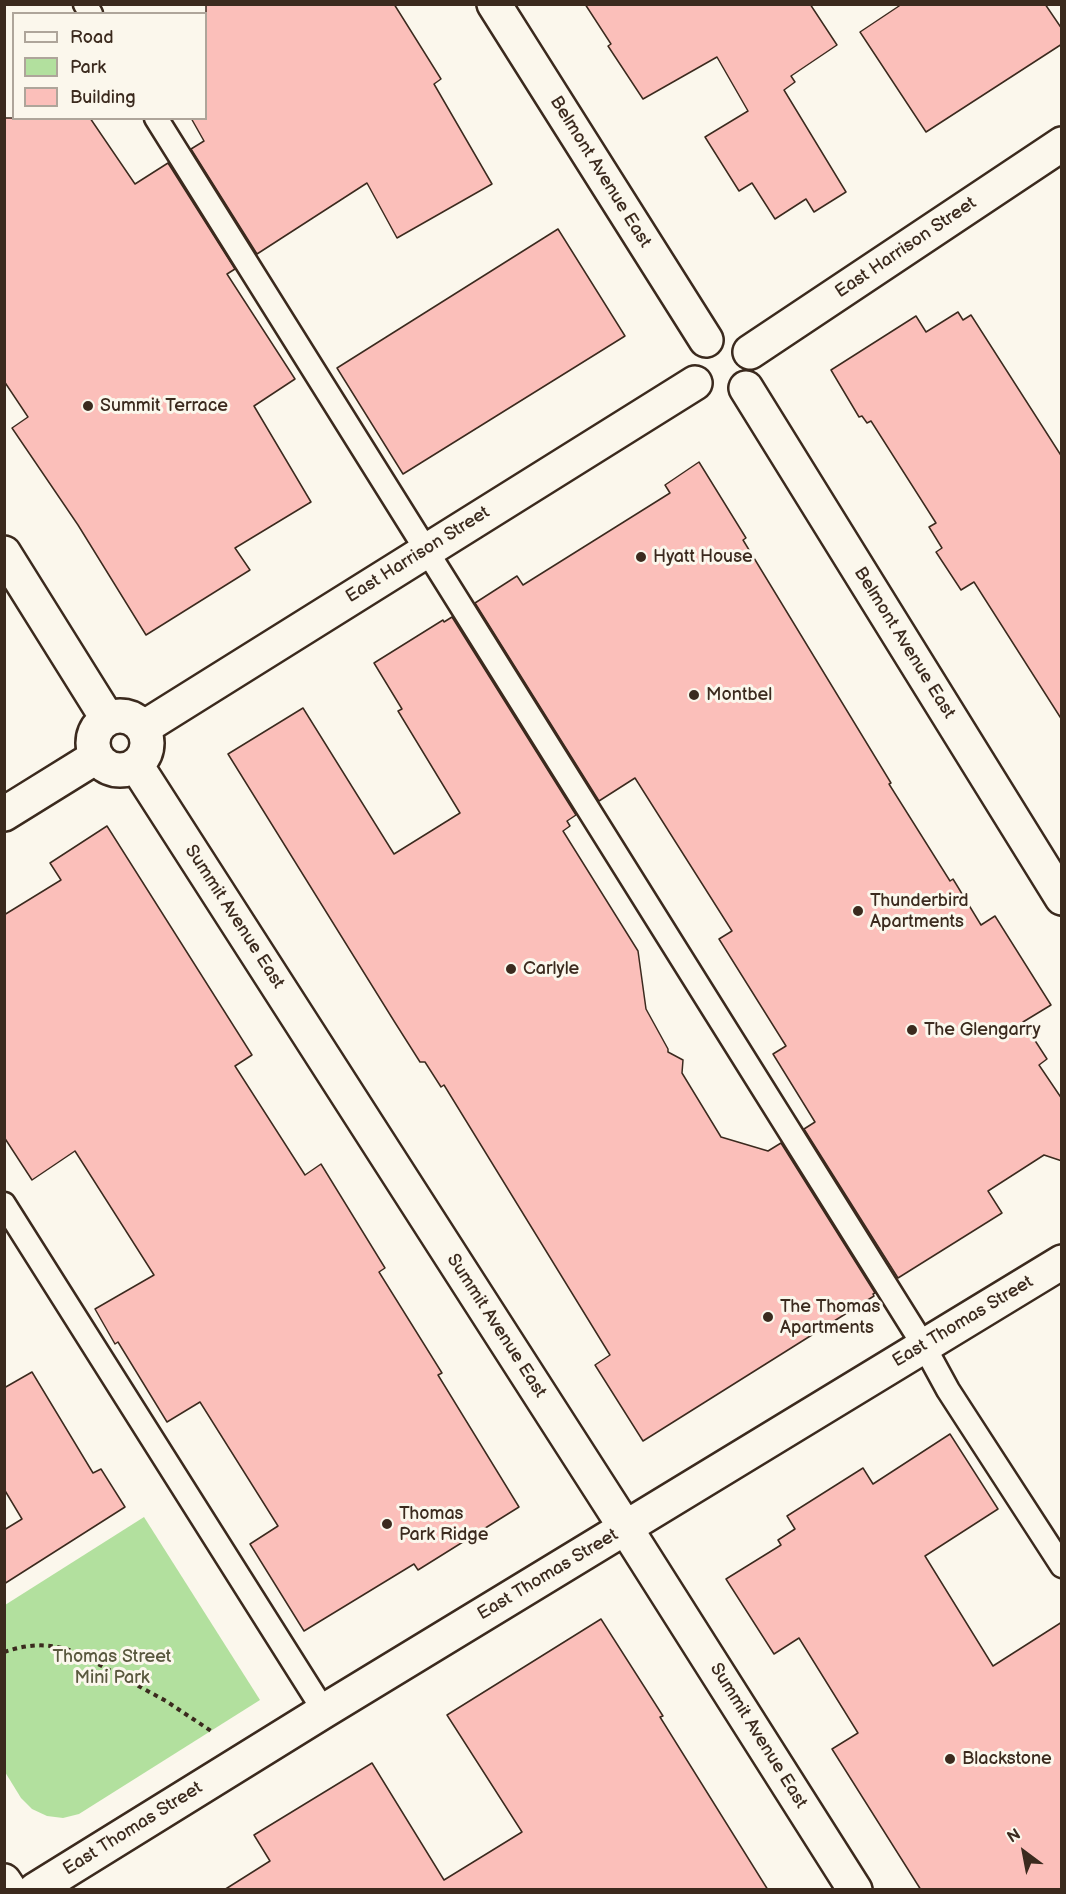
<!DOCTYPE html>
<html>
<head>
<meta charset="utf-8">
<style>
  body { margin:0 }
  #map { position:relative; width:1066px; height:1894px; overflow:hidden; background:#fbf7ec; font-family:"Balsamiq Sans",sans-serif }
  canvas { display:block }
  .frame { position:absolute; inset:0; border:6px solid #3b2a1e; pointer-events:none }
  .legend { position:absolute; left:12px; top:12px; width:195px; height:108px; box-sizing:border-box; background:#fbf7ec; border:2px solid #aea59a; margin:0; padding:8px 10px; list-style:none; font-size:18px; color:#3b2a1e }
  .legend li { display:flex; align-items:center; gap:12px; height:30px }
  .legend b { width:30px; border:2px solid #aea59a }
  .north { position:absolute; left:994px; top:1822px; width:60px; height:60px; -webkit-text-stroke:4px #fbf7ec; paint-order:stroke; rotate:328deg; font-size:16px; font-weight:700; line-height:24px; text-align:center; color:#3b2a1e }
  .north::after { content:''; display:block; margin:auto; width:21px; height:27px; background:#3b2a1e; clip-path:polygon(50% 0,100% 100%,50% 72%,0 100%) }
</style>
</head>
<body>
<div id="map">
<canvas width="1066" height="1894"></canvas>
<div class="frame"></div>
<ul class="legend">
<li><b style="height:8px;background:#fbf7ec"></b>Road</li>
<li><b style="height:16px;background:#b2e09e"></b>Park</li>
<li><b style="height:16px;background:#fbbfba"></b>Building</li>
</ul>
<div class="north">N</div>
</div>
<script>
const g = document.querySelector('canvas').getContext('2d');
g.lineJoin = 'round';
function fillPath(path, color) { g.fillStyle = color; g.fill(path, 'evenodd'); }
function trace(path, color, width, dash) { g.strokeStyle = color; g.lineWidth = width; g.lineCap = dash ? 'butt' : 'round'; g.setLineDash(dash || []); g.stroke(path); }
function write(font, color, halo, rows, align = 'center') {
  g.font = font + ' "Balsamiq Sans",sans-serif'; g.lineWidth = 6; g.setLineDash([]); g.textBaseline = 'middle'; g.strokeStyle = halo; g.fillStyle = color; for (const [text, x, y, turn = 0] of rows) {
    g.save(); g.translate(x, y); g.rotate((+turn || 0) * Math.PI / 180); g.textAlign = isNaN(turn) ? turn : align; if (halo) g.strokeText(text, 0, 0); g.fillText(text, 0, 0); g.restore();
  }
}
fillPath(new Path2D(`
  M144,1517L260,1700L79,1814L63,1818L47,1816L32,1809L21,1798L5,1772V1605Z`), '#b2e09e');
const building = new Path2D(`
  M206,4H394L441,79L434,84L492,184L397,238L367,183L257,254L191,149L204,141L191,118H206Z
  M585,4H810L837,45L791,76L795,82L784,90L846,192L814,212L806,199L775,219L752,183L739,191L705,137L748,111L717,57L643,99L608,46L611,44Z
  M902,4H1045L1062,29V44L926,132L860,32Z
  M4,118H90L135,184L168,163L235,269L227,274L295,379L254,406L311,502L235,548L250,570L146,635L78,525L12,428L28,417L4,381Z
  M558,229L625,336L403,474L337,368Z
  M958,312L963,320L971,315L1062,457V720L974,582L961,590L936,552L942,548L929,527L936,523L871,421L867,423L862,416L859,417L831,370L916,316L926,332Z
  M699,462L746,538L743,540L891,783L889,784L950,881L953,879L981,925L995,916L1051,1005L1023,1022L1047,1059L1039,1065L1062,1099V1161L1044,1155L988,1191L1002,1213L898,1278L804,1129L815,1122L773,1054L786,1046L719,939L732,931L635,778L599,801L475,603L517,576L523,585L670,493L665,485Z
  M452,617L576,815L567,821L570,826L563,831L638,951L646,1009L668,1049V1052L683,1060L682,1073L721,1137L768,1151L781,1143L875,1293L873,1294L874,1296L643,1441L595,1365L610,1355L444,1085L441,1087L425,1062H420L394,1021L228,754L303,708L394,854L460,813L398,711L402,709L374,663L443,620L444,622Z
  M107,826L252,1055L235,1066L305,1175L321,1164L385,1268L379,1272L442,1373L438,1375L519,1507L418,1570L414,1564L304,1631L250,1544L278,1526L200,1402L167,1422L118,1342L115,1344L95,1309L154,1275L75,1151L32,1180L4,1137V915L61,880L50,863Z
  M32,1372L93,1473L101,1469L125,1507L4,1584V1530L22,1519L4,1489V1388Z
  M950,1434L998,1509L925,1556L993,1666L1062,1622V1890H921L832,1749L858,1733L799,1638L774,1654L726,1579L781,1545L778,1540L795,1529L787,1516L863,1468L873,1484Z
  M601,1619L663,1716L660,1717L768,1890H224L270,1861L254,1835L372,1763L444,1880L522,1832L447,1715Z`);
fillPath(building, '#fbbfba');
trace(building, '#3b2a1e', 1.5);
const lane = new Path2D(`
  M85,4L91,14
  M156,118L924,1346L948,1390L1062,1566
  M4,1204L324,1711`);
const street = new Path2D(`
  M494,4L706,340
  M750,352L1062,144
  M746,388L1062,898
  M4,553L107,718
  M93 743a27 27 0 1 1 54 0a27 27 0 1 1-54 0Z
  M143,728L695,383
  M136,765L625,1527L855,1890
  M4,814L96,757
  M35,1890L324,1711L1062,1262`);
const secondary = new Path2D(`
  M4,1881L10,1890`);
trace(lane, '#3b2a1e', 27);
trace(street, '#3b2a1e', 38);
trace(secondary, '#3b2a1e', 38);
trace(new Path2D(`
  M4,1652C31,1643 52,1643 78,1653L166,1701L211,1731`), '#3b2a1e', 4, [4.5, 4.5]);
trace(lane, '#fbf7ec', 22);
trace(street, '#fbf7ec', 33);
trace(secondary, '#fbf7ec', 33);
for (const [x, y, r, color] of [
  [88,406,6,"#3b2a1e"],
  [641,557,6,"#3b2a1e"],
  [694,695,6,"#3b2a1e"],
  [858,911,6,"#3b2a1e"],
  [511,969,6,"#3b2a1e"],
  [912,1030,6,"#3b2a1e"],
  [768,1317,6,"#3b2a1e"],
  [387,1524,6,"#3b2a1e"],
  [950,1759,6,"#3b2a1e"]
]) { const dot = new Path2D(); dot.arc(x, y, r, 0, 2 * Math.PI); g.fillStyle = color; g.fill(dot); trace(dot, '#fbf7ec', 2); }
write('18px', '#3b2a1e', '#fbf7ec', [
  ["Belmont Avenue East",600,172,58],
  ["East Harrison Street",906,248,-34],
  ["East Harrison Street",418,555,-32],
  ["Belmont Avenue East",904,643,58],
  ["Summit Avenue East",234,917,57],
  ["East Thomas Street",963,1322,-31],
  ["Summit Avenue East",496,1326,57],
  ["East Thomas Street",548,1575,-31],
  ["Summit Avenue East",758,1736,58],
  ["East Thomas Street",133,1829,-32]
]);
write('18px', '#3b2a1e', '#fbf7ec', [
  ["Summit Terrace",100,406],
  ["Hyatt House",653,557],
  ["Montbel",706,695],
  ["Thunderbird",870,901],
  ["Apartments",870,922],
  ["Carlyle",523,969],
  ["The Glengarry",924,1030],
  ["The Thomas",780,1307],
  ["Apartments",780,1328],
  ["Thomas",399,1514],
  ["Park Ridge",399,1535],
  ["Blackstone",962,1759]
], 'left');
write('18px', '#59583e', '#fbf7ec', [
  ["Thomas Street",112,1657],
  ["Mini Park",112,1678]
]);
</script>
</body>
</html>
